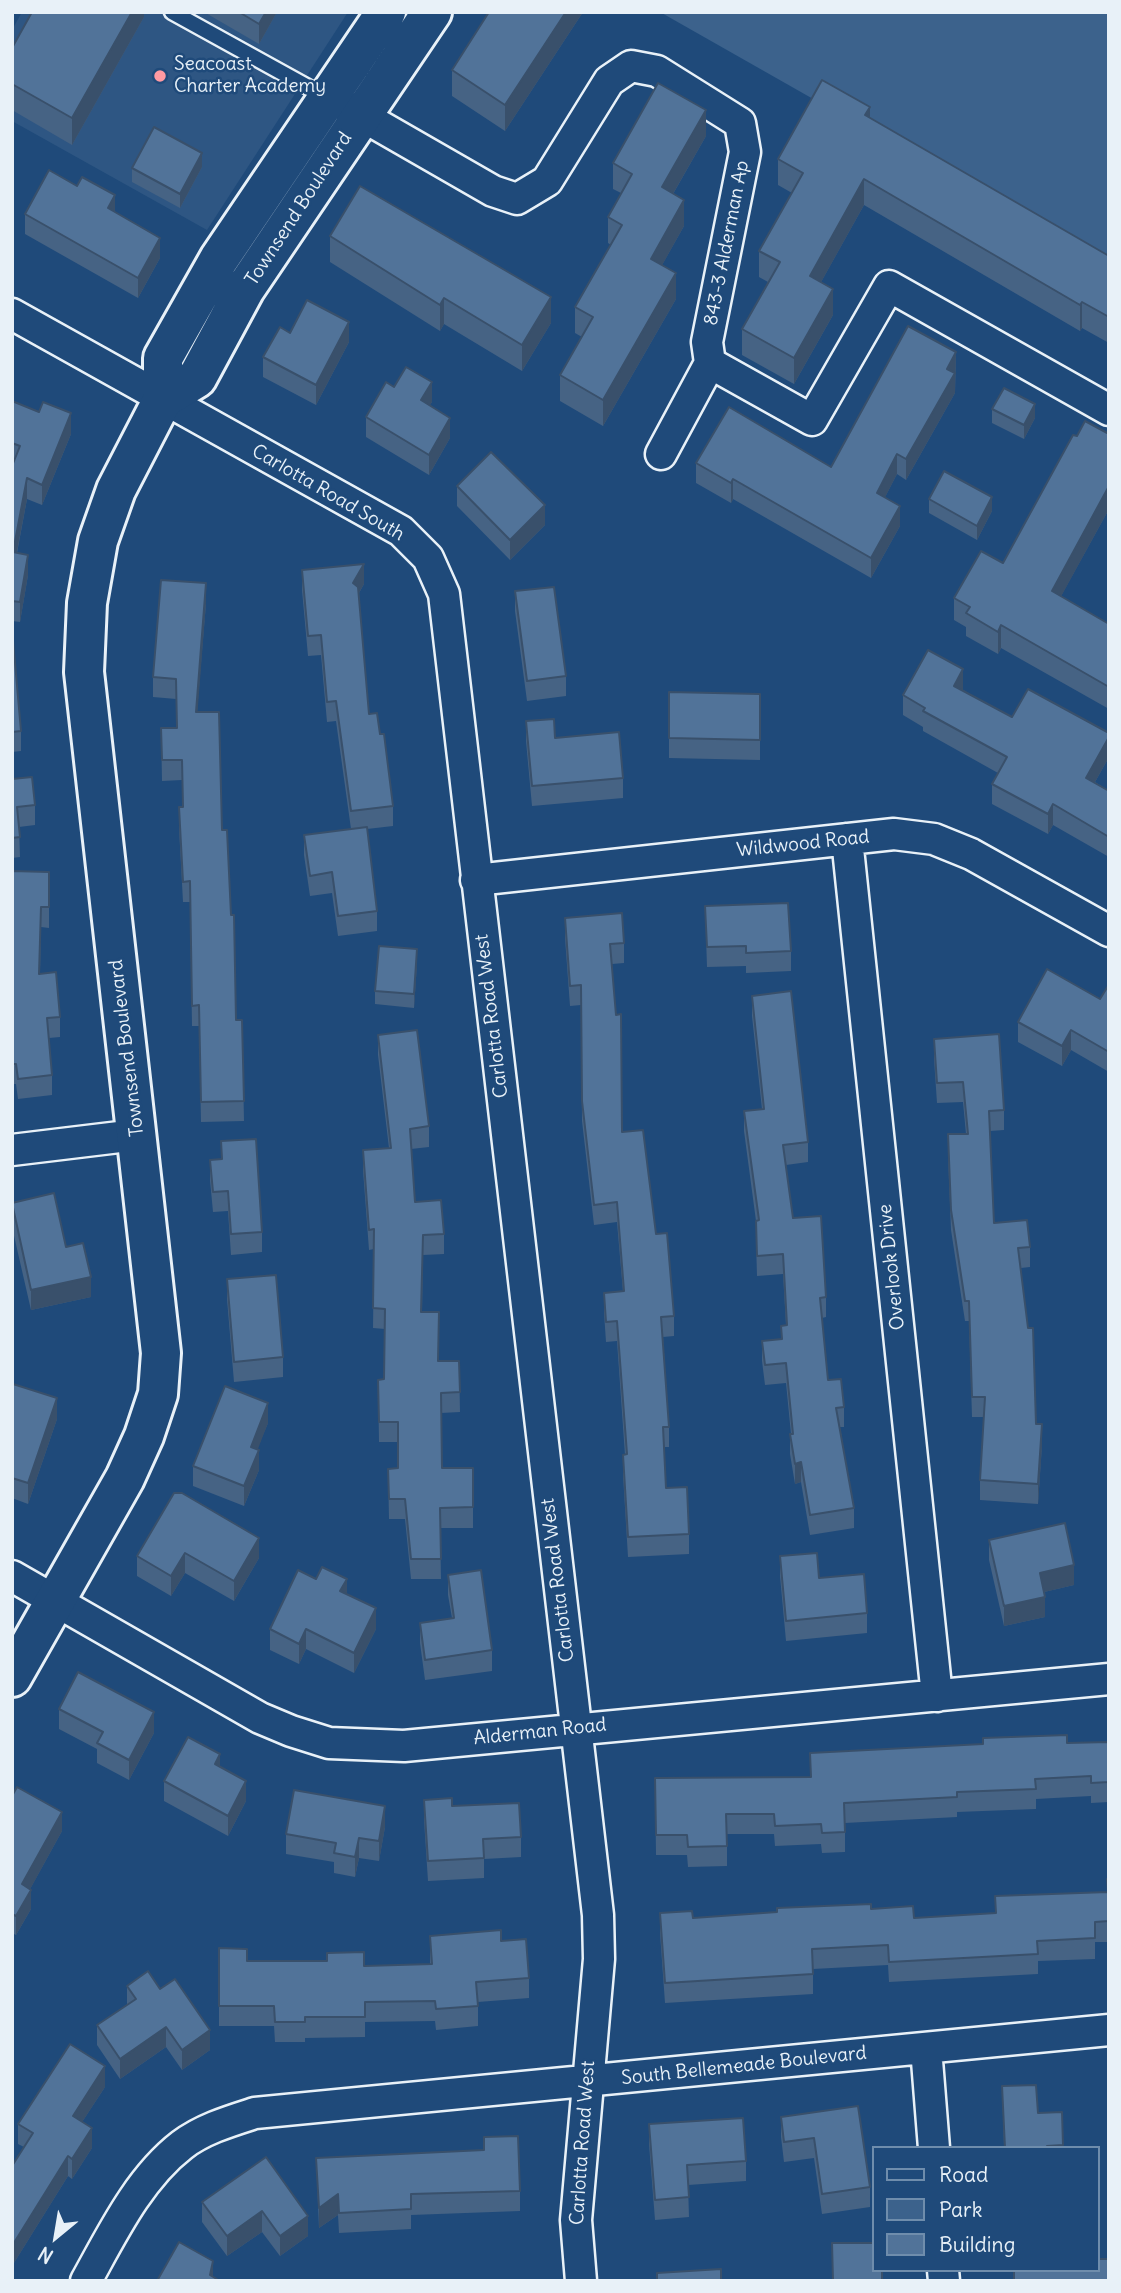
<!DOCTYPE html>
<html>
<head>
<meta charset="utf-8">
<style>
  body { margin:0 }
  #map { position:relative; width:1121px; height:2293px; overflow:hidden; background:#1f4a7a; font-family:Delius,sans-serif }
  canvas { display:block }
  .frame { position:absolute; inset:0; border:14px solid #e8f1f8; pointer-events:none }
  .legend { position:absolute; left:872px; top:2146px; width:228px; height:126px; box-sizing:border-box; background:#1f4a7a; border:2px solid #6f8dac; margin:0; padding:9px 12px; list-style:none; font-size:21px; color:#e8f1f8 }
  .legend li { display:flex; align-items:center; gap:14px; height:35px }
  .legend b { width:35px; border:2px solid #6f8dac }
  .north { position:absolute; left:21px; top:2202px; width:70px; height:70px; -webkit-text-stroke:5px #1f4a7a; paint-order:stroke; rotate:210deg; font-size:19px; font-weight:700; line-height:28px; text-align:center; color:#e8f1f8 }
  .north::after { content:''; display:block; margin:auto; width:24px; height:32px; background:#e8f1f8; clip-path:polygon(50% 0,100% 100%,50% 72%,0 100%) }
</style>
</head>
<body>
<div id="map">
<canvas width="1121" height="2293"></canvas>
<div class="frame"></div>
<ul class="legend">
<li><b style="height:9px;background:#1f4a7a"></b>Road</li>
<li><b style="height:19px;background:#3c628c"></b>Park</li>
<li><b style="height:19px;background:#517399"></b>Building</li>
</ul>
<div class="north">N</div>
</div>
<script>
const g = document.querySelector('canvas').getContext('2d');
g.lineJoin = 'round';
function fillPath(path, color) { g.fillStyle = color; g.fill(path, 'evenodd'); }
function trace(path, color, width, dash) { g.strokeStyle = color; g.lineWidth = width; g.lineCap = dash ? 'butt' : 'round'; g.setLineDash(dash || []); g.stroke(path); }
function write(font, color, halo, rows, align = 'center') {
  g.font = font + ' Delius,sans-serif'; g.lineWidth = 5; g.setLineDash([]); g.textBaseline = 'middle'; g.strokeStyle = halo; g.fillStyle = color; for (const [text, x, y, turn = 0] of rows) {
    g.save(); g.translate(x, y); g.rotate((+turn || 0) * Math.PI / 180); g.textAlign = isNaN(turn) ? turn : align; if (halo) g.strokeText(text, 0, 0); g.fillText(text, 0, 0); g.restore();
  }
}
fillPath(new Path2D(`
  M22,12H348L207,230L12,121V30Z`), '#2e5683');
fillPath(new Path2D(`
  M660,12H1109V267Z`), '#3c628c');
const lane = new Path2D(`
  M172,12L326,97`);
const street = new Path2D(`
  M345,106L493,191L517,199L547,181L609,81L631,66L657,71L740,123L745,152L707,342L710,363L812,420L889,286L1109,410
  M12,314L401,531L428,558L444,594L598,1915L599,1959L576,2220L581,2281
  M661,454L710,363
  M847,839L937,1696
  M476,880L894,834L934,839L971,854L1109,931
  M12,1150L136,1135
  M12,1576L260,1718L291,1731L329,1743L404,1746L1109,1679
  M926,2048L934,2148
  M943,2270L944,2281
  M86,2281C112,2234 139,2178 182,2145C203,2129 230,2121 255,2113L1109,2030`);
const secondary = new Path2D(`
  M163,399L197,378L245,289L432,12
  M12,1677L125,1478L144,1436L158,1394L161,1353L84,672L87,603L98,541L116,490L163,399V358L219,259L386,12`);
trace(lane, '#e8f1f8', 19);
trace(street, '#e8f1f8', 35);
trace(secondary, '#e8f1f8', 44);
trace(lane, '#1f4a7a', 14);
trace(street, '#1f4a7a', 30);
trace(secondary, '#1f4a7a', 38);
fillPath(new Path2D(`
  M144,12V17L72,145L12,110V48Z
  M204,12H277L259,44Z
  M489,12H583L505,131L452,96V70Z
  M870,118L1109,256V343L1082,328L1080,331L864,205L821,282L833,315L794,384L742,355V329L768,282L759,277V251L792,193L778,185V159Z
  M706,136L673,194L684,226L662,265L676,299L603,426L560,401V375L582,337L575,333V307L611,245L608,243V217L621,193L613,189V163Z
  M202,167L180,208L132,182V168Z
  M115,213L160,258L138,298L25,234V214Z
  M330,236L551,323L522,371L444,324L440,331L330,262Z
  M290,333L349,342L316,405L263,377V357Z
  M956,352L955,393L906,480L897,474L885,497L900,526L871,578L733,499L731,503L696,483V463L831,467Z
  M394,387L432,402L429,406L450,438L429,475L366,437V417Z
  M12,401L71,434L42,505L27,499L17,553L28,575L20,622L12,621V466L13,463H12Z
  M992,409L1035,418L1024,439L992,423Z
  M457,486L545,525L510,560L457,506Z
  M929,499L992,511L977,540L929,513Z
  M1109,509L1061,596L1109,624V709L1001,648L998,654L966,636V627L954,620V598L1003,563Z
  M302,570L364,584L359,593L369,714L380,734L393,806V826L367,829L377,911V931L338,936L332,893L310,896L304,855V835L351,829L336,721L327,722L321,655L308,656L302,590Z
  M515,591L566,676V696L527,701L515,611Z
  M206,603L197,712L222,830L236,1020H242L244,1121L201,1122L199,1026H192L190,902H183L179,828V807H182V780L162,781L161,728H177L176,699L153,697V677Z
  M12,640L21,731V751L12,752Z
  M963,689V690L1012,717L1109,757L1095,782L1109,791V857L1053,825L1048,834L992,804V784L998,773L923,731V727L903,715V695Z
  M669,692L760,694V760L669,758Z
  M526,721L623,778V798L532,806L526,741Z
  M12,779L35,805V825L19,827L20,857L12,858Z
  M12,871L49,872V928L41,927L40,974L60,1017V1037L49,1038L52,1075V1095L18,1099L16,1084H12Z
  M705,906L791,951V971L746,973V966L707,967Z
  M565,918L624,943V963L612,964L622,1132L656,1234L674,1316V1336L663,1337L669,1427V1447H664L666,1488L689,1534V1554L628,1557L623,1475V1455H625L617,1341L606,1342L604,1313V1293L623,1292L617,1222L594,1225L582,1121L581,1005L570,1006L565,938Z
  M417,963L414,1008L375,1004V991Z
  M1109,986V1072L1071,1050L1062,1066L1018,1042V1022L1100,999Z
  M752,996L808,1142V1162L786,1165L793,1218L826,1297V1317L822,1318L828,1380L844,1407V1427H840L854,1508V1528L810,1535L801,1482L795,1484L790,1454V1434H791L786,1383L765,1385L762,1361V1341L781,1339V1326L786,1325L783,1274L757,1276L756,1241V1221L744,1131V1111L762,1109L752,1016Z
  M378,1035L429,1126V1147L411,1149L415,1202L444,1234V1254L423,1255L422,1312L438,1361H459L460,1412L441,1413L442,1468H473V1528H440L441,1579H411L405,1519H389L388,1469L398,1468V1442H379L378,1380L384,1379L385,1329L373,1328L374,1249L369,1250L363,1170V1150L389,1148L378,1055Z
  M934,1039L1004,1110V1130L990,1131L994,1223L1030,1247V1267L1021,1268L1036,1424L1042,1445L1038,1504L980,1500V1480L984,1417H972L969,1321H965L951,1230L948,1155V1134H966L963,1102L937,1103L934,1059Z
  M221,1141L262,1232V1252L231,1255L228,1211L213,1212L210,1180V1160L221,1159Z
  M12,1203L66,1247L91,1297L31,1310L12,1227Z
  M227,1279L283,1357V1377L234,1382L227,1299Z
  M12,1385L57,1419L28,1504L12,1498Z
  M268,1423L257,1449L259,1470L244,1506L193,1486V1466Z
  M174,1493L259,1558L234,1601L185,1573L171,1596L137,1576V1556Z
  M989,1540L1074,1585L1044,1592L1045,1617L1004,1626L989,1560Z
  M780,1556L819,1578L867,1613V1633L786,1641L780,1576Z
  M448,1575L492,1650V1671L425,1680L420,1643V1623L452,1618L448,1595Z
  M347,1594L376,1629L354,1673L306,1649L299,1664L270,1650V1629Z
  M59,1709L154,1733L129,1780L97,1763V1749L59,1729Z
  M1109,1742V1802L1091,1803V1796L1036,1799V1809L957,1812V1817L845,1823V1852L822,1853L821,1844L775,1846L774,1834H727V1866L688,1867L687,1855H656L655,1778L810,1777V1753Z
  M220,1767L246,1801L228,1836L164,1801V1781Z
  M12,1796L62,1831L30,1889L31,1909L16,1935L12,1933Z
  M424,1800L452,1806L521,1837V1857L484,1859V1878L428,1881L424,1820Z
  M385,1827L379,1861L359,1858L355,1877L334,1873V1862L286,1854V1834Z
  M1107,1879H1109V1942H1095V1959L1038,1961V1974L889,1982L888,1965L813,1969V1994L665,2003L660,1933V1913L693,1918L871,1909L914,1918L995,1913V1896L1107,1892Z
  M430,1936L501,1941L529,1978V1998L478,2002V2026L436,2030L435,2021L365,2022V2037L305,2038V2042H275L274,2026H219V1948L247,1961L364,1966L430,1964Z
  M127,1986L160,1989L210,2050L182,2070L166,2047L120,2079L97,2045V2025L127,2005Z
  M1002,2086L1038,2113L1062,2112L1063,2148H1004Z
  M105,2087L82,2122L92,2148L72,2179L68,2176L12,2266V2166L24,2147L18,2144V2124Z
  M858,2106L870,2187V2207L822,2214L814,2158L784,2162L781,2137V2117Z
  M649,2124L746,2161V2181L688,2185L689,2217L655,2220L649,2144Z
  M316,2158L520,2191V2211L411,2215V2229L339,2233L338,2215L319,2228Z
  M202,2202L308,2216V2236L280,2256L262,2232L227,2256L202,2222Z`), '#466384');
fillPath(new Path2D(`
  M132,12H144V17L72,145V118Z
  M266,12H277L259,44V24Z
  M566,12H583L505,131V105Z
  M870,107V133L865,115Z
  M706,110V136L662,213V187Z
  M202,153V167L180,208V194Z
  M864,179V205L810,302V276Z
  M115,195V215L108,208Z
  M684,200V226L651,285V259Z
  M160,238V258L138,298V278Z
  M676,273V299L603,426V400Z
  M833,289V315L794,384V358Z
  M551,297V323L522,371V345Z
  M444,298V324L440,331V305Z
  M1082,302V328L1080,331V305Z
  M349,322V342L316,405V385Z
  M956,352L955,393L906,480V459Z
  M432,382V402L421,420V400Z
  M1035,404V418L1024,439V425Z
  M71,413V434L42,505V485Z
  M450,418V438L429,475V455Z
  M897,454V474L877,513V493Z
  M27,478V499L13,572V552Z
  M733,479V499L731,503V483Z
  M1109,486V509L1052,613V591Z
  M992,497V511L977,540V526Z
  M545,505V525L510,560V540Z
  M900,506V526L871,578V558Z
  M28,555V575L20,622V602Z
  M364,564V584L353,603V583Z
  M206,583V603L196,732V712Z
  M1001,625V648L998,654V632Z
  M963,669V689L954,706V686Z
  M1109,737V757L1086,798V778Z
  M1053,804V825L1048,834V814Z
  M417,949V963L414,1008V994Z
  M1071,1030V1050L1062,1066V1046Z
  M91,1277V1297L31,1310V1290Z
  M57,1398V1419L28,1504V1483Z
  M268,1403V1423L251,1467V1447Z
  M1042,1424V1445L1038,1504V1484Z
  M259,1450V1470L244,1506V1486Z
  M801,1462V1482L795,1484V1464Z
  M259,1538V1558L234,1601V1581Z
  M185,1553V1573L171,1596V1576Z
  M1074,1565V1585L1040,1593V1573Z
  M347,1579V1599L340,1591Z
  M1045,1597V1617L1004,1626V1606Z
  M376,1608V1629L354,1673V1653Z
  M306,1629V1649L299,1664V1644Z
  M154,1712V1733L129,1780V1760Z
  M220,1754V1774L215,1764Z
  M246,1781V1801L228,1836V1816Z
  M385,1806V1827L379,1861V1841Z
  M62,1812V1831L22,1904V1884Z
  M359,1838V1858L355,1877V1857Z
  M31,1890V1909L16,1935V1916Z
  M166,2027V2047L120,2079V2059Z
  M210,2030V2050L182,2070V2050Z
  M105,2066V2087L73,2136V2116Z
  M92,2128V2148L72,2179V2159Z
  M68,2156V2176L12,2266V2246Z
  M338,2194V2215L319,2228V2208Z
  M262,2211V2232L227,2256V2236Z
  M308,2216V2236L280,2256V2236Z
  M213,2261V2281L210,2275Z`), '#39506b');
const building = new Path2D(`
  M32,12H132L72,118L12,84V48Z
  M239,12H266L259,24Z
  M489,12H566L505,105L452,70Z
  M822,80L870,107L865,115L1109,256V317L1082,302L1080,305L864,179L810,276L833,289L794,358L742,329L780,262L759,251L803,173L778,159Z
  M658,83L706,110L662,187L684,200L651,259L676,273L603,400L560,375L593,317L575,307L622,225L608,217L632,174L613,163Z
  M154,127L202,153L180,194L132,168Z
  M49,170L77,186L82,177L115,195L108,208L160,238L138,278L25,214Z
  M360,186L551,297L522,345L444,298L440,305L330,236Z
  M307,300L349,322L316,385L263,357L280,327L290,333Z
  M908,326L956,352L947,369L955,373L906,459L897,454L877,493L900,506L871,558L733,479L731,483L696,463L729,407L831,467Z
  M406,367L432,382L421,400L450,418L429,455L366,417L386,382L394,387Z
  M1004,388L1035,404L1024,425L992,409Z
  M12,401L39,412L43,402L71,413L42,485L27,478L13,552L28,555L20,602L12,601V466L20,446L12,443Z
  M1085,421L1109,434V486L1052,591L1109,624V687L1001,625L998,632L966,613L970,607L954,598L981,551L1003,563L1073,435L1077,436Z
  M491,452L545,505L510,540L457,486Z
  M944,471L992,497L977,526L929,499Z
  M364,564L353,583L358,587L369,714L377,713L380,734H384L393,806L351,811L336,701L327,702L321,635L308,636L302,570Z
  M161,580L206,583L196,712H219L222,830H227L231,915H234L236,1020H242L244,1101L201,1102L199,1005L192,1006L190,881L183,882L179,807H183L182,760H162L161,728H177L176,679L153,677Z
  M554,587L566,676L527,681L515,591Z
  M12,640H13L21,731L12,732Z
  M928,650L963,669L954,686L1012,717L1028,689L1109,733V737L1086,778L1109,791V837L1053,804L1048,814L992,784L1007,757L923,711L925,708L903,695Z
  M669,692L760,694V740L669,738Z
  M554,719L555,738L619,732L623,778L532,786L526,721Z
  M32,777L35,805L17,807L20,837L12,838V779Z
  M367,827L377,911L338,916L332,872L310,876L304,835Z
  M12,871L49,872V907H41L39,974L56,972L60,1017L47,1018L52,1075L18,1079L16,1064H12Z
  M788,903L791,951L746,953V946L707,947L705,906Z
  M622,913L624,943L610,944L616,1015L621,1014L622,1132L643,1130L656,1234L667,1233L674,1316L661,1317L669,1427H663L666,1488L687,1487L689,1534L628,1537L623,1455L627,1454L617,1321L606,1322L604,1293L624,1291L617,1202L594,1205L582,1101L581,985L570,986L565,918Z
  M379,946L417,949L414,994L375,991Z
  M1047,969L1100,999L1108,986H1109V1052L1071,1030L1062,1046L1018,1022Z
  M791,991L808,1142L783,1145L793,1218L821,1216L826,1297L820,1298L828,1380L841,1379L844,1407L836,1408L854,1508L810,1515L801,1462L795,1464L790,1434H793L786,1363L765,1365L762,1341L782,1339L781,1326L787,1325L783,1254L757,1256L756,1221L759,1220L744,1111L764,1109L752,996Z
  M417,1030L429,1126L410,1129L415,1202L441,1200L444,1234L423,1235L421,1312H439L438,1361H459L460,1392L441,1393L442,1468H473V1507L440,1508L441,1559H411L405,1499H389L388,1469L398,1468V1422H379L378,1380L384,1379L385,1309L373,1308L374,1229L369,1230L363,1150L391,1148L378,1035Z
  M999,1034L1004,1110L989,1111L994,1223L1027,1220L1030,1247L1018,1248L1028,1328H1033L1036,1424H1042L1038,1484L980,1480L985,1397H972L969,1301H965L951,1210L948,1134H968L963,1082L937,1083L934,1039Z
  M256,1139L262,1232L231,1234L228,1191L213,1192L210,1160L222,1159L221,1141Z
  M54,1193L66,1247L83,1243L91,1277L31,1290L12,1203Z
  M276,1275L283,1357L234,1362L227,1279Z
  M13,1384L57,1398L28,1483L12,1478Z
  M225,1386L268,1403L251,1447L259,1450L244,1486L193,1466Z
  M174,1493H182L259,1538L234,1581L185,1553L171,1576L137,1556Z
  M1065,1523L1074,1565L1040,1573L1045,1597L1004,1606L989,1540Z
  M817,1553L819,1578L864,1574L867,1613L786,1621L780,1556Z
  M322,1567L347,1579L340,1591L376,1608L354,1653L306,1629L299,1644L270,1629L298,1570L316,1579Z
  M481,1570L492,1650L425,1660L420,1623L454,1618L448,1575Z
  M78,1672L154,1712L129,1760L97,1743L103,1732L59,1709Z
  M1067,1735V1743L1109,1742V1782L1091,1783V1776L1035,1779L1036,1789L957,1792V1797L844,1803L845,1832L822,1833L821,1824L775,1826L774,1814H726L727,1846L688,1847L687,1835H656L655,1778L811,1777L810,1753L983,1744V1738Z
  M188,1737L220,1754L215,1764L246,1781L228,1816L164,1781Z
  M17,1787L62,1812L22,1884L31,1890L16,1916L12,1914V1796Z
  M294,1790L385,1806L379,1841L359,1838L355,1857L334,1853L336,1843L286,1834Z
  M452,1798V1806L519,1803L521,1837L483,1839L484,1858L428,1861L424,1800Z
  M1107,1879H1109V1921L1095,1922V1938L1037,1941L1038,1954L889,1962L888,1945L812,1949L813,1974L665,1983L660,1913L692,1911L693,1918L777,1912V1908L871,1904V1909L913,1906L914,1918L996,1913L995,1896L1108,1892Z
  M501,1930V1941L526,1939L529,1978L476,1982L478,2006L436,2009L435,2001L365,2002V2017H305V2022H275L274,2006H219V1948L247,1949V1961H327V1953L364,1952V1966L432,1964L430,1936Z
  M148,1971L160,1989L175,1979L210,2030L182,2050L166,2027L120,2059L97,2025L136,1999L127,1986Z
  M70,2044L105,2066L73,2116L92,2128L72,2159L68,2156L12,2246V2166L33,2133L18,2124Z
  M1036,2085L1038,2113L1062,2112L1063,2145L1047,2146V2148H1005L1002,2086Z
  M858,2106L870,2187L822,2194L814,2138L784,2142L781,2117Z
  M743,2118L746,2161L687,2165L689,2197L655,2200L649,2124Z
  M518,2136L520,2191L411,2194V2209L339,2213L338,2194L319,2208L316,2158L484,2150V2137Z
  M266,2157L308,2216L280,2236L262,2211L227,2236L202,2202Z
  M179,2242L213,2261L210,2275L220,2281H157Z
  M832,2243H874V2270H882V2281H833Z
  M1098,2259H1109V2281H1014V2270H1098Z
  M721,2269V2281H657V2273Z`);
fillPath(building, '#517399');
trace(building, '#39506b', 2);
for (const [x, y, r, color] of [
  [160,76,7,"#ff9aa2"]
]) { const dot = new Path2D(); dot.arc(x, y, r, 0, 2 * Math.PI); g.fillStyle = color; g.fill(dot); trace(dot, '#1f4a7a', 2.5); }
write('19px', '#e8f1f8', '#1f4a7a', [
  ["Seacoast",174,65],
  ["Charter Academy",174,87]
], 'left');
write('19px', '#e8f1f8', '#1f4a7a', [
  ["Townsend Boulevard",299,209,-57],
  ["843-3 Alderman Ap",727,243,-79],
  ["Carlotta Road South",328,493,30],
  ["Wildwood Road",803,844,-6],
  ["Carlotta Road West",492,1016,-97],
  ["Townsend Boulevard",127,1048,-97],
  ["Overlook Drive",892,1267,-96],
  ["Carlotta Road West",558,1580,-97],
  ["Alderman Road",540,1732,-6],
  ["South Bellemeade Boulevard",744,2066,-6],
  ["Carlotta Road West",583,2143,-86]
]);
</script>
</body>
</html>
